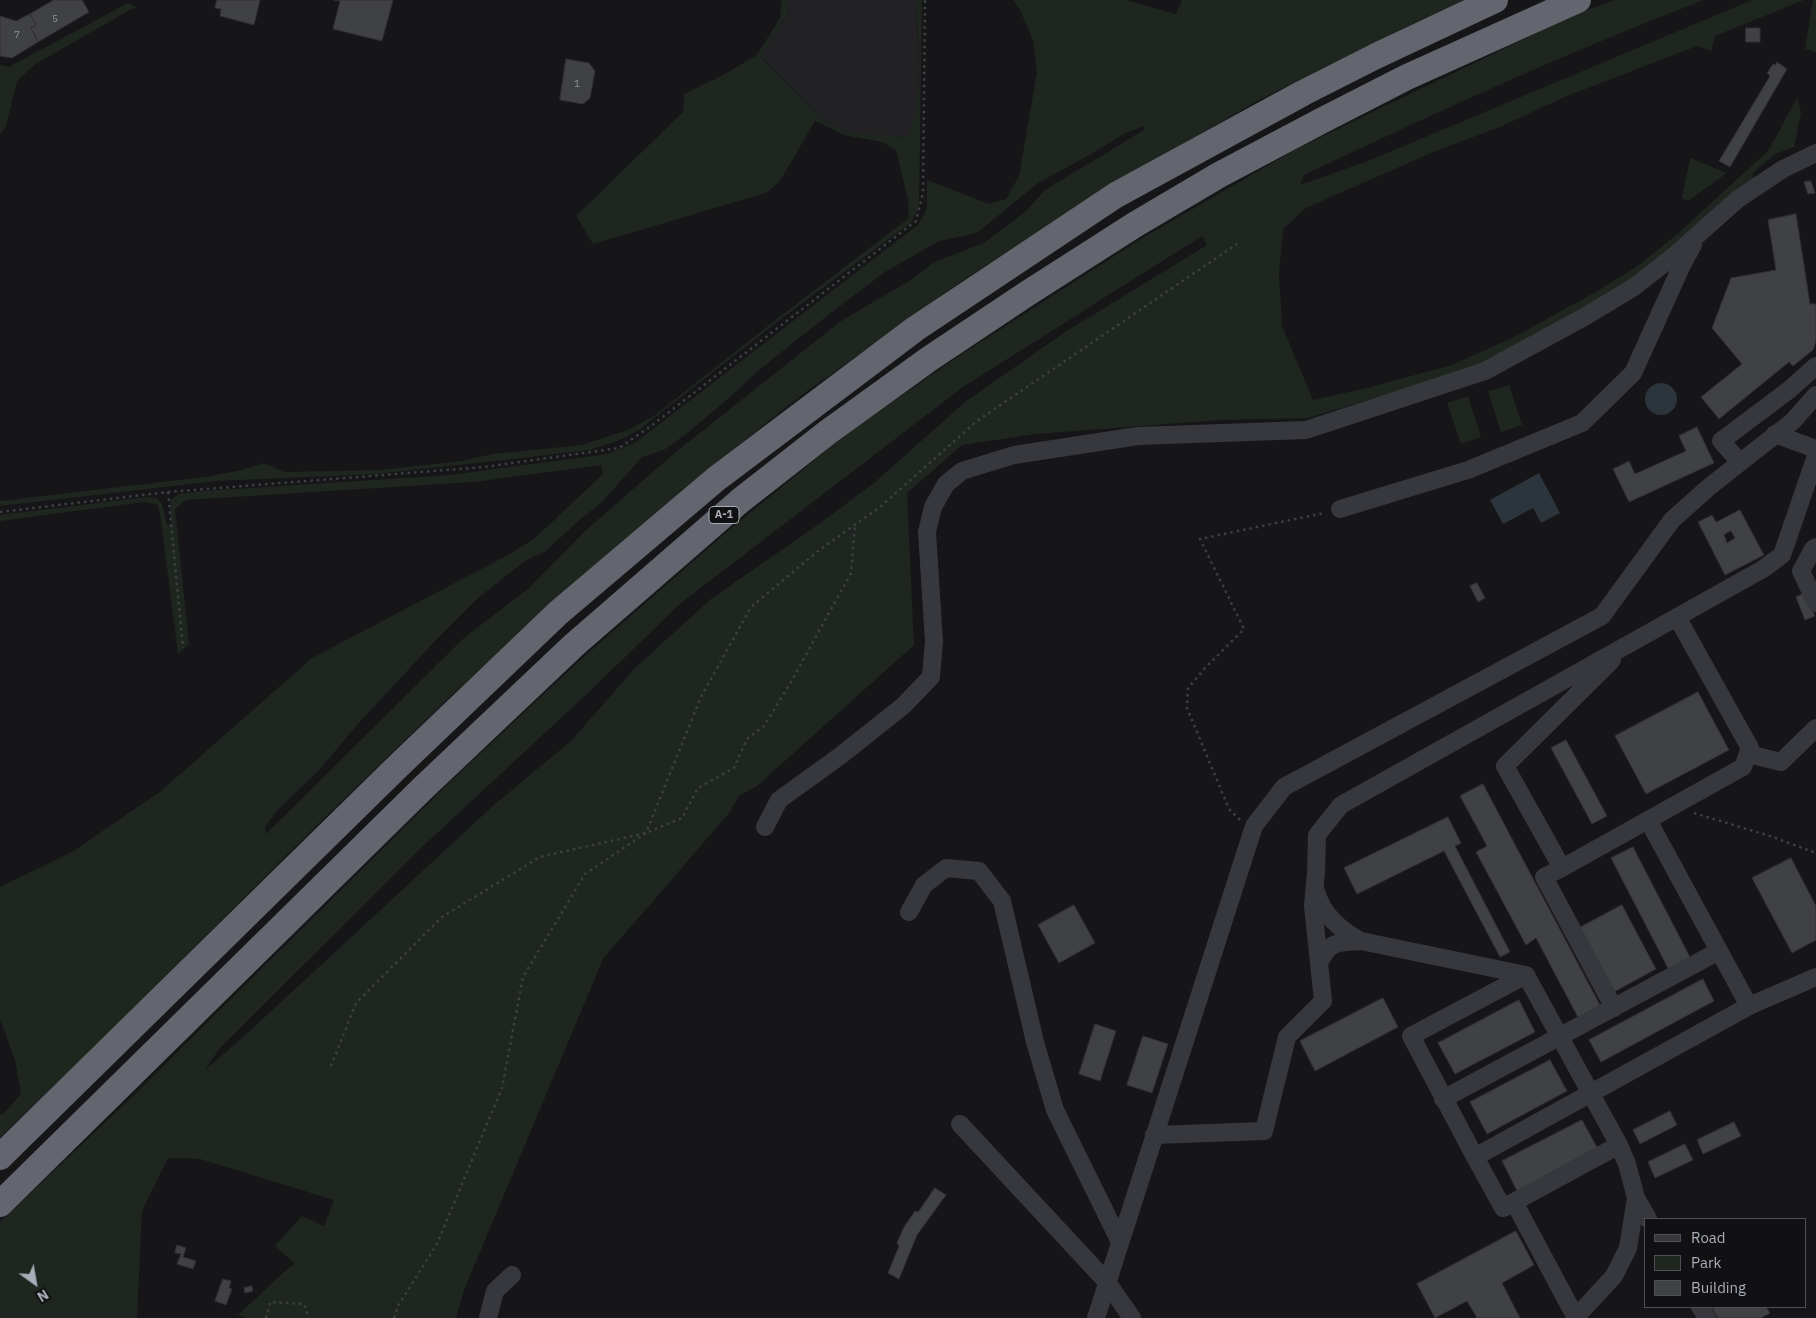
<!DOCTYPE html>
<html>
<head>
<meta charset="utf-8">
<style>
  body { margin:0 }
  #map { position:relative; width:1816px; height:1318px; overflow:hidden; background:#161618; font-family:"IBM Plex Sans",sans-serif }
  canvas { display:block }
  .legend { position:absolute; left:1644px; top:1218px; width:162px; height:90px; box-sizing:border-box; background:#111113; border:1px solid #4d4f55; margin:0; padding:6px 9px; list-style:none; font-size:15px; color:#a8adb8 }
  .legend li { display:flex; align-items:center; gap:10px; height:25px }
  .legend b { width:25px; border:1px solid #4d4f55 }
  .north { position:absolute; left:10px; top:1258px; width:50px; height:50px; -webkit-text-stroke:4px #111113; paint-order:stroke; rotate:148deg; font-size:14px; font-weight:700; line-height:20px; text-align:center; color:#a8adb8 }
  .north::after { content:''; display:block; margin:auto; width:18px; height:22px; background:#a8adb8; clip-path:polygon(50% 0,100% 100%,50% 72%,0 100%) }
</style>
</head>
<body>
<div id="map">
<canvas width="1816" height="1318"></canvas>
<ul class="legend">
<li><b style="height:6px;background:#37383d"></b>Road</li>
<li><b style="height:14px;background:#1e261f"></b>Park</li>
<li><b style="height:14px;background:#404145"></b>Building</li>
</ul>
<div class="north">N</div>
</div>
<script>
const g = document.querySelector('canvas').getContext('2d');
g.lineJoin = 'round';
function fillPath(path, color) { g.fillStyle = color; g.fill(path, 'evenodd'); }
function trace(path, color, width, dash) { g.strokeStyle = color; g.lineWidth = width; g.lineCap = dash ? 'butt' : 'round'; g.setLineDash(dash || []); g.stroke(path); }
function write(font, color, halo, rows, align = 'center') {
  g.font = font + ' "IBM Plex Sans",sans-serif'; g.lineWidth = 4; g.setLineDash([]); g.textBaseline = 'middle'; g.strokeStyle = halo; g.fillStyle = color; for (const [text, x, y, turn = 0] of rows) {
    g.save(); g.translate(x, y); g.rotate((+turn || 0) * Math.PI / 180); g.textAlign = isNaN(turn) ? turn : align; if (halo) g.strokeText(text, 0, 0); g.fillText(text, 0, 0); g.restore();
  }
}
fillPath(new Path2D(`
  M785,0H916L919,69L917,112L908,137L851,133L825,122L761,56L791,9Z`), '#222225');
fillPath(new Path2D(`
  M782,0H785L791,8L761,57L825,122L851,133L908,137C925,95 918,45 916,0H922L919,207L911,223L897,233L781,319L639,430L617,441L589,450L522,458L376,474L216,481L0,506V501L205,477L242,470L264,463L284,472L380,470L462,461L493,454L582,445L630,429L654,416L782,315L909,218L908,200L896,150L882,142L844,135L815,121L780,181L766,193L593,244L576,216L683,112L684,94L723,75L757,55L780,18Z
  M1013,0H1126L1176,14L1182,0H1466L1408,26L1261,99L1119,180L962,281L803,394L698,477L456,691L318,824L69,1072L0,1137V1115L5,1112L21,1094L15,1060L0,1019V887L72,852L161,791L312,658L506,556L534,539L603,474L601,465L474,482L186,500L175,509L189,644L178,654L161,520L158,505L144,502L0,521V515L147,497L157,498L162,504L167,524L171,525L170,500L179,494L204,491L450,475L607,454L636,442L919,224L927,209V180L989,204L1006,199L1019,176L1037,72L1033,40L1020,10ZM1144,126V130L1045,190L1026,211L984,243L934,262L909,281L841,321L677,451L586,530L528,589L465,637L266,834L265,826L278,810L321,768L356,726L435,641L478,598L525,561L546,551L577,522L601,503L642,457L664,450L686,434L728,399L760,369L832,312L885,272L939,241L977,233L1038,183L1093,153L1125,133Z
  M1614,0H1704C1568,52 1436,112 1304,175L1300,185L1368,161L1752,0H1804L1715,36L1711,51L1697,46L1567,96L1500,127L1438,150L1306,208L1283,229L1279,273L1282,326L1313,400L1367,388L1452,365L1514,337L1592,294L1636,267L1675,236L1768,151L1797,98L1801,112L1794,147L1775,154L1753,173L1755,180L1620,293L1479,366L1308,418L1220,420L1036,434L962,445L907,493L914,645L757,786L739,796L729,813L603,959L464,1290L456,1318H246L238,1315L284,1272L295,1264L275,1246L302,1216L324,1226L334,1200L200,1159L168,1158L142,1211L137,1318H0V1222L134,1095L452,780L578,662L730,529L849,432L956,358L1139,240L1298,148L1574,15ZM1202,236L1207,245L1065,332L965,402L874,483L819,524L711,599L635,668L571,741L495,804L241,1039L205,1070L219,1049L419,850L590,691L681,603L963,387Z
  M1813,0H1816V52L1805,49Z
  M128,3L137,7L128,11L34,65L17,81L6,126L0,134V65L9,67Z
  M1690,158L1727,173L1688,201L1682,198Z
  M1509,385L1522,425L1501,432L1488,391Z
  M1468,396L1481,437L1461,444L1447,403Z`), '#1e261f');
fillPath(new Path2D(`
  M1645 399a16 16 0 1 1 32 0a16 16 0 1 1-32 0Z
  M1539,473L1560,513L1541,523L1533,508L1503,524L1490,500Z`), '#2c353c');
const building = new Path2D(`
  M54,0H82L89,12L38,42L31,28L36,25L30,14Z
  M217,0H260L254,25L220,16L221,9L215,8Z
  M334,0H393L382,41L333,29L340,1Z
  M30,14L36,25L31,28L38,42L12,58L0,56V16L16,21Z
  M1746,28H1760V42H1746Z
  M566,59L589,63L595,71L590,98L583,104L560,100Z
  M1777,62L1787,69L1730,167L1719,161L1770,76L1767,73L1773,64L1775,65Z
  M1811,181L1815,193L1808,194L1804,182Z
  M1796,214L1810,304H1816V341L1813,350L1793,366L1789,362L1719,419L1701,397L1742,364L1712,328L1731,278L1776,270L1768,220Z
  M1697,427L1714,463L1629,502L1613,469L1629,461L1635,474L1686,451L1679,436Z
  M1740,510L1764,555L1725,575L1698,522L1712,515L1716,522ZM1731,531L1735,538L1727,543L1724,535Z
  M1477,583L1485,598L1478,602L1470,586Z
  M1805,593L1815,616L1805,620L1796,597Z
  M1698,692L1729,750L1646,794L1615,736Z
  M1566,740L1607,816L1592,824L1551,748Z
  M1483,784L1602,1009L1580,1021L1536,938L1526,945L1476,852L1487,846L1460,796Z
  M1448,817L1461,843L1455,846L1510,952L1500,957L1444,851L1357,894L1344,868Z
  M1633,847L1692,961L1670,972L1611,858Z
  M1791,858L1816,906V940L1792,953L1752,878Z
  M1074,905L1095,943L1059,963L1038,925Z
  M1622,905L1656,969L1612,993L1577,929Z
  M1703,979L1714,1001L1601,1062L1589,1040Z
  M1383,998L1398,1027L1315,1071L1300,1041Z
  M1519,1000L1535,1032L1455,1074L1438,1043Z
  M1095,1024L1116,1031L1100,1081L1079,1074Z
  M1143,1036L1168,1044L1152,1093L1127,1085Z
  M1550,1060L1567,1091L1487,1134L1470,1102Z
  M1670,1111L1677,1125L1640,1144L1633,1130Z
  M1582,1120L1599,1151L1518,1193L1502,1161Z
  M1734,1122L1741,1136L1703,1154L1697,1140Z
  M1685,1144L1693,1160L1655,1178L1648,1162Z
  M935,1188L946,1195L917,1235L899,1279L888,1273L899,1246L897,1243L904,1227L915,1211L918,1212Z
  M1516,1231L1534,1265L1502,1283L1520,1318H1477L1467,1301L1435,1318L1417,1284Z
  M177,1245L186,1248L183,1257L196,1261L193,1269L177,1264L181,1254L175,1253Z
  M223,1279L231,1281L229,1288L232,1289L226,1305L215,1301Z
  M252,1286L253,1291L245,1293L244,1288Z
  M1712,1307H1766L1770,1313L1761,1318H1718Z`);
fillPath(building, '#404145');
trace(building, '#303034', 1);
trace(new Path2D(`
  M168,492L183,648
  M0,512L168,492L484,467L619,448L651,426L916,221L923,193L925,0
  M1694,813L1773,837L1816,853
  M1240,820L1229,809L1187,708L1188,688L1205,668L1244,629L1200,539L1324,513
  M331,1066L356,1003L442,917L540,857L646,833L682,818L698,788L734,768L747,739L764,726L791,682L851,573L855,525
  M266,1318L270,1302L304,1304L309,1318
  M394,1318L398,1306L437,1244L502,1088L523,977L585,874L646,833L701,697L751,607L818,551L880,507L977,421L1237,244`), '#3d3f44', 2.5, [2.5, 4]);
trace(new Path2D(`
  M1775,434L1816,449
  M1740,462L1721,441L1789,390L1816,366
  M1340,509L1468,470L1582,423L1633,373L1682,265L1693,245
  M1816,547L1813,549L1801,571L1816,603
  M1612,660L1505,766L1562,868L1743,767L1750,748L1677,617
  M1748,754L1781,762L1816,728
  M765,827L779,800L840,756L903,706L931,677L934,641L927,532L933,507L946,484L962,471L1014,455L1138,436L1306,430L1485,371L1586,316L1634,287L1675,255L1738,199L1783,169L1816,153
  M1562,868L1544,877L1614,1008
  M1316,891C1322,914 1340,930 1361,941
  M909,912L924,885L946,868L979,871L1002,901L1035,1042L1055,1110L1120,1242
  M1319,963C1331,940 1337,943 1361,941L1526,975
  M1749,1006L1816,977
  M1443,1099L1719,951
  M960,1124L1107,1282L1132,1318
  M1154,1135L1264,1131L1287,1037L1323,1001L1313,906L1316,872L1317,835L1341,805L1763,569L1782,555L1816,456
  M1475,1157L1503,1208L1514,1202
  M1636,1198L1648,1219
  M1700,1307L1707,1318
  M488,1318L495,1291L512,1275
  M1096,1318L1254,826L1284,787L1602,616L1672,520L1709,487L1793,421L1816,395
  M1575,1318L1614,1276L1628,1248L1636,1198L1627,1164L1619,1145
  M1576,1318L1514,1202L1619,1145C1588,1088 1557,1031 1526,975L1411,1036L1475,1157L1749,1006L1648,820`), '#37383d', 18);
trace(new Path2D(`
  M0,1157L395,769L558,613L716,479L915,329L1116,195L1303,93L1376,56L1495,0
  M0,1204L423,788L574,645L741,500L828,432L929,359L1028,293L1136,224L1219,175L1321,121L1407,77L1578,0`), '#63666e', 26);
write('10px', '#8e929b', null, [
  ["5",55,19],
  ["7",17,35],
  ["1",577,84]
]);
for (const [x, y, w] of [
  [724,515,30]
]) { const box = new Path2D(); box.roundRect(x - w / 2, y - 8.5, w, 17, 4); g.fillStyle = '#111113'; g.fill(box); trace(box, '#a8adb8', 1); }
write('bold 11px', '#a8adb8', null, [
  ["A-1",724,515]
]);
</script>
</body>
</html>
